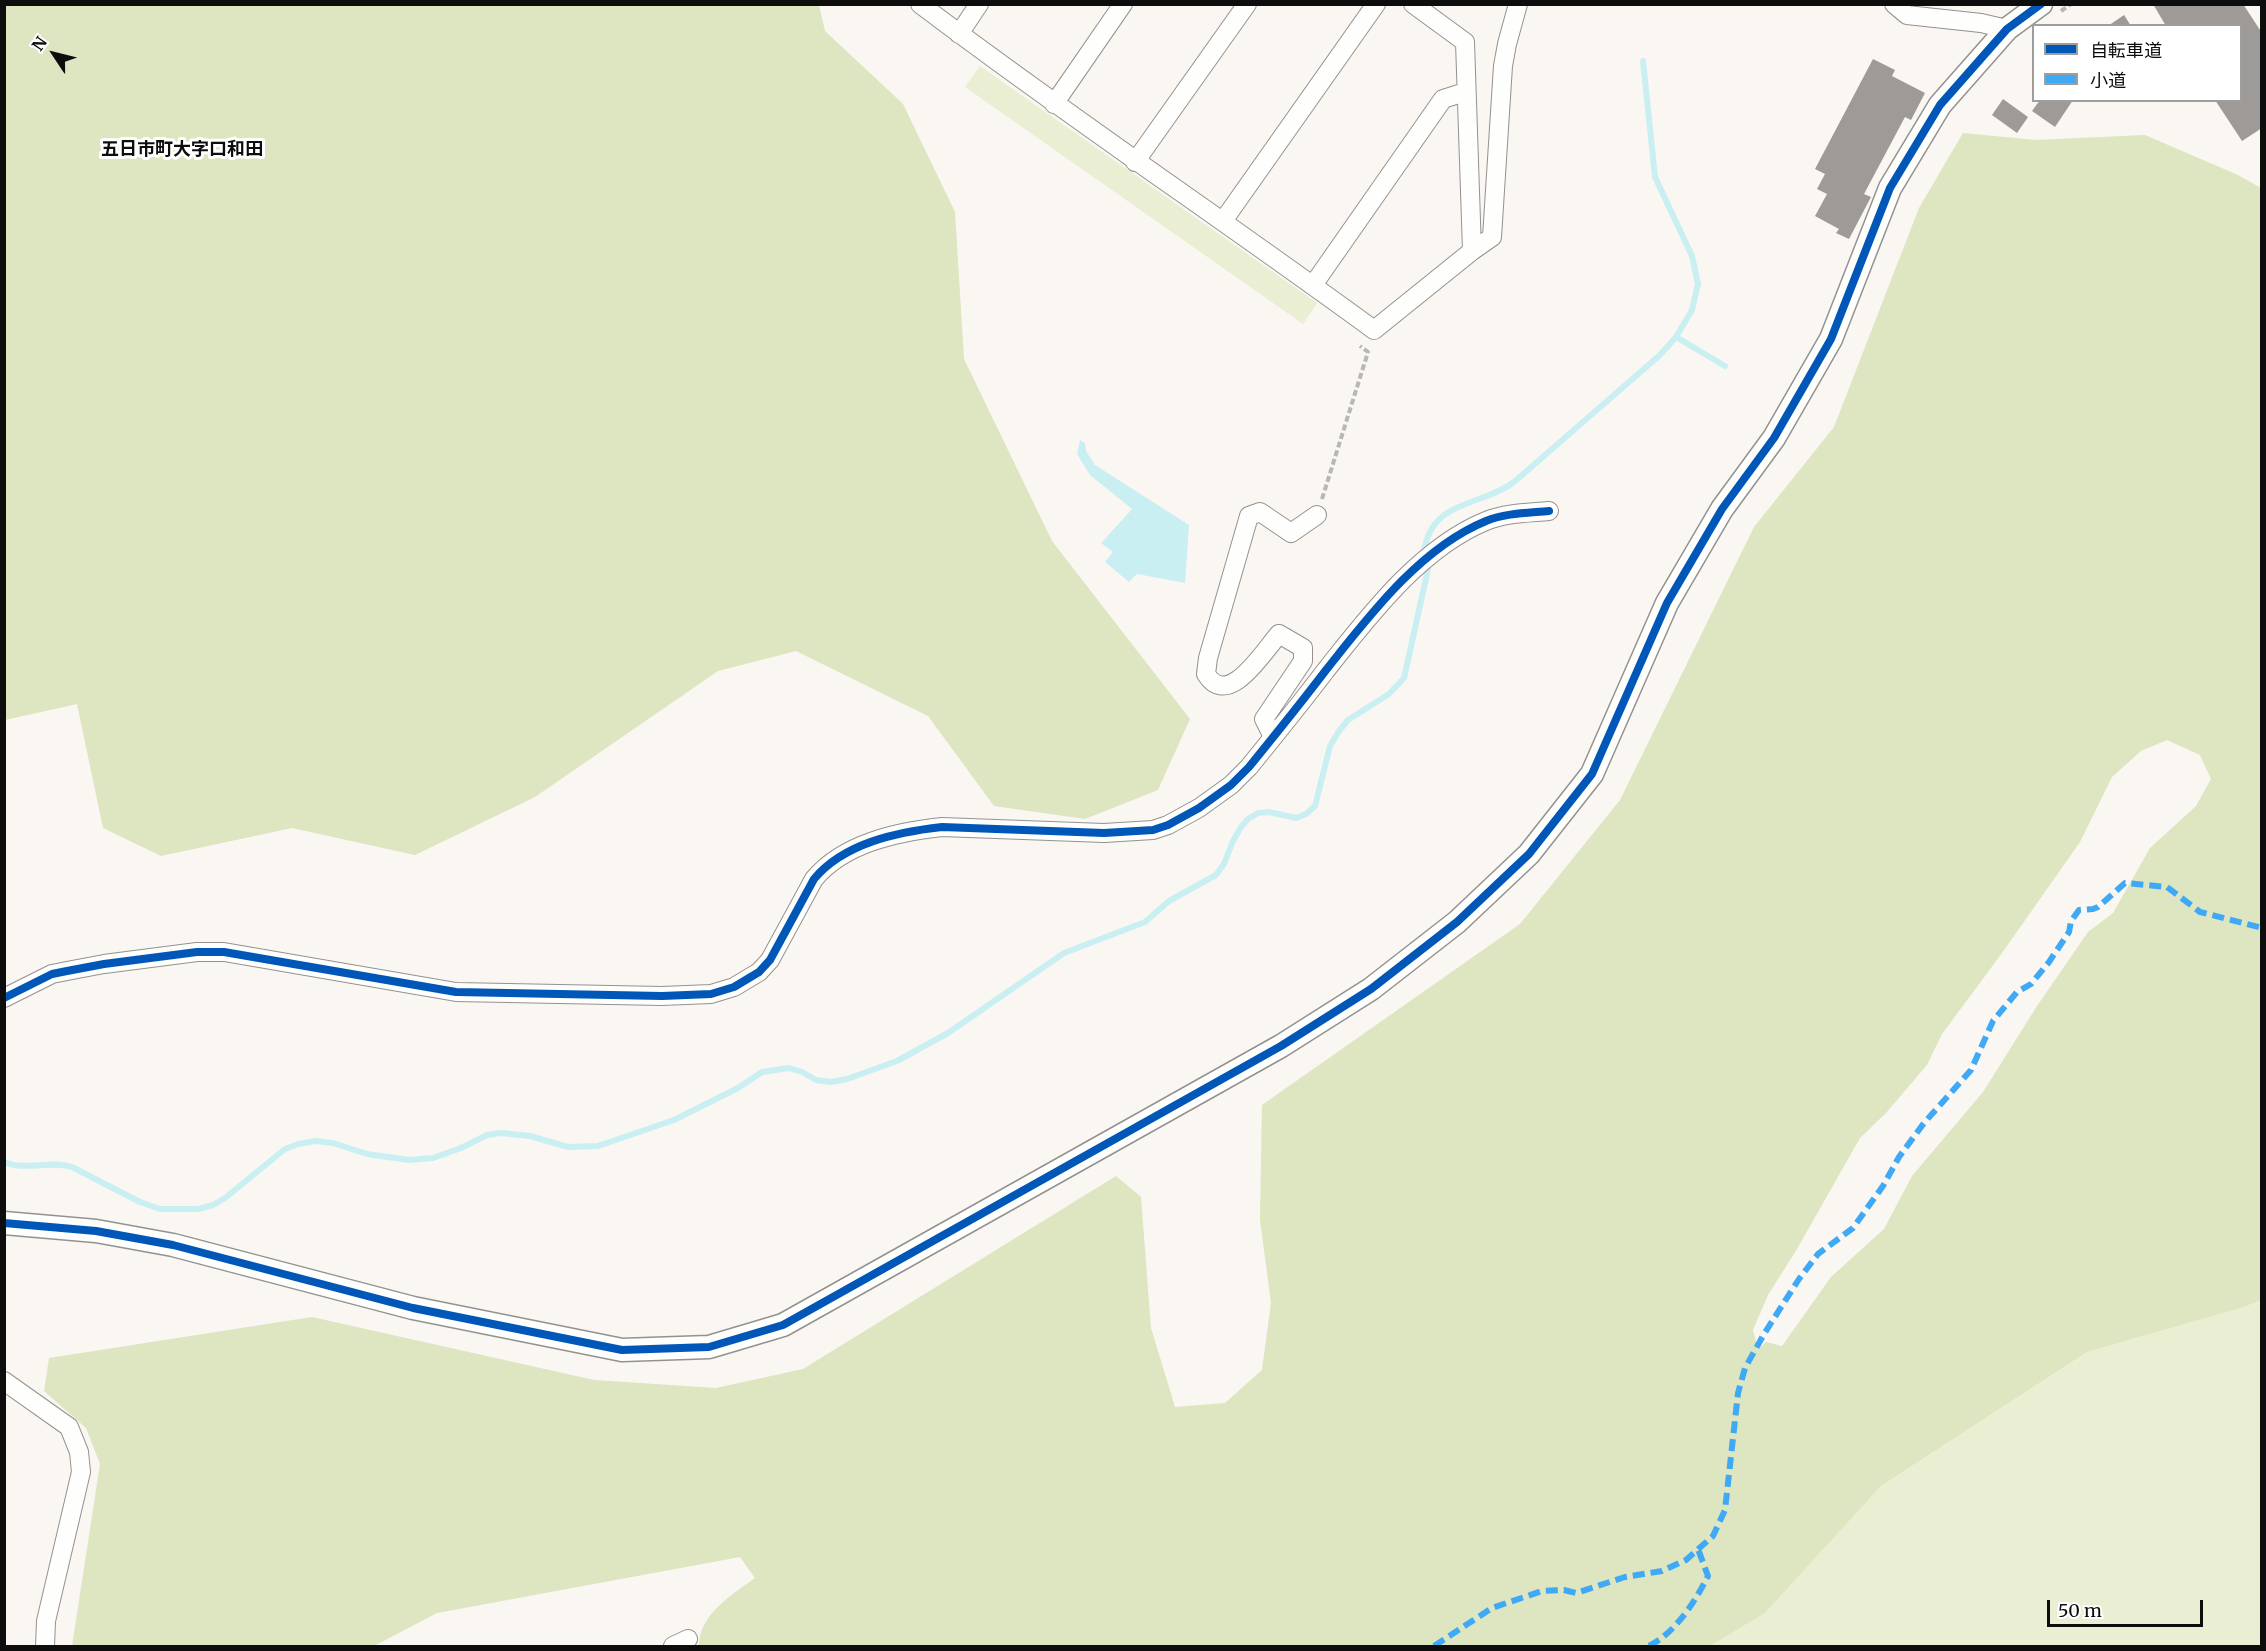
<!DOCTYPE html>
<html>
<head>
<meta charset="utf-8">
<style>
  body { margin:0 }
  #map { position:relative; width:2266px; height:1651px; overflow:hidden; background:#faf6f1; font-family:Merriweather,"Noto Sans JP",serif }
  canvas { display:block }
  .frame { position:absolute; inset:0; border:6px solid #0d0d0d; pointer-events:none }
  .legend { position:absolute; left:2032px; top:24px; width:210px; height:78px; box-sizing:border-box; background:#fff; border:2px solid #9e9e9e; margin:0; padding:8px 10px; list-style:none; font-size:18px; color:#0d0d0d }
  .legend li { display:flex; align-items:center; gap:12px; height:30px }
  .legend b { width:30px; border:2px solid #9e9e9e }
  .north { position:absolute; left:24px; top:24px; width:60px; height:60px; -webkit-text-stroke:4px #fff; paint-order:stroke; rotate:305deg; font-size:16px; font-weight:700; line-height:24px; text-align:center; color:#0d0d0d }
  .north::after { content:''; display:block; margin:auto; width:21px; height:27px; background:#0d0d0d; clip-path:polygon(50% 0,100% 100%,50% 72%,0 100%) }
  .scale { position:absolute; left:2047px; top:1600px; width:156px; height:27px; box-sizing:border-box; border:3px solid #0d0d0d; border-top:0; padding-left:8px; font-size:18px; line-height:21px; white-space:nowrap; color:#0d0d0d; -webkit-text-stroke:4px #fff; paint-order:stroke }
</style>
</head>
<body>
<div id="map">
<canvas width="2266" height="1651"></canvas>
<div class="frame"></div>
<ul class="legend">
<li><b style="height:8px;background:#0057b8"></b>自転車道</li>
<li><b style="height:8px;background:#3fa9f5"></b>小道</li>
</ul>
<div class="north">N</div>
<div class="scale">50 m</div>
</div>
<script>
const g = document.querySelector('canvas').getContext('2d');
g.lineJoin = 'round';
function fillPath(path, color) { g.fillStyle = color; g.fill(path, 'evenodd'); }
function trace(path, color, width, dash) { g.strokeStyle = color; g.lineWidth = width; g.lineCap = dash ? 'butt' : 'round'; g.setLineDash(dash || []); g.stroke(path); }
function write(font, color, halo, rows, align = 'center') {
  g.font = font + ' Merriweather,"Noto Sans JP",serif'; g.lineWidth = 6; g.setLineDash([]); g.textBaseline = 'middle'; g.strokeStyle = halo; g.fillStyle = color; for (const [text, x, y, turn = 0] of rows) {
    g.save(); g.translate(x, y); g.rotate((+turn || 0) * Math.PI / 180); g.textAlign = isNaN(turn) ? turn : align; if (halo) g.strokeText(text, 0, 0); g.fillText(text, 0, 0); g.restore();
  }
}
fillPath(new Path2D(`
  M980,66L1317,303L1303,324L965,87Z
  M2261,1300V1646H1710L1765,1613L1881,1486L2087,1352L2244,1307Z`), '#eaeed2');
fillPath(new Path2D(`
  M4,5H819L825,31L903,104L955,212L964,359L1052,541L1190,719L1158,790L1085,819L994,806L928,716L796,651L718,671L535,797L415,855L292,828L161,856L103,828L77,704L5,720Z
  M1963,133L2036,140L2145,135L2238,175L2261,188V1300L2244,1307L2087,1352L1881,1486L1765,1613L1710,1646H699C699,1614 732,1595 755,1578L740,1557L437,1613L374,1646H72L100,1464L86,1428L44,1391L49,1358L312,1317L594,1380L716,1388L803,1369L1116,1176L1141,1197L1151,1328L1175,1407L1225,1403L1262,1370L1271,1303L1260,1220L1262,1105L1520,924L1620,800L1754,527L1834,427L1919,208ZM2167,740L2200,755L2211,779L2196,806L2150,848L2113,913L2088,932L2037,1006L1983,1092L1912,1176L1884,1229L1831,1277L1782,1346L1766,1342L1758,1350L1753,1330L1768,1295L1797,1249L1860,1138L1886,1113L1927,1065L1942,1034L2002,953L2080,842L2112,777L2141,751Z`), '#dde5c1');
fillPath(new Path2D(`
  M1080,440L1085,443L1086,451L1095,465L1189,525L1185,583L1137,574L1129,582L1105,562L1113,552L1101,543L1132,509L1090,475L1077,454Z`), '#caeff2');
trace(new Path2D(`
  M1676,337L1725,366
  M1424,551C1432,499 1481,507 1514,482L1660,355L1676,337L1692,310L1698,284L1692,256L1655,177L1643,61
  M4,1162C25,1171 50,1160 72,1167L140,1202L160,1209H198L213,1205L225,1198L285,1149L298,1144L316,1141L333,1143L367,1154L409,1160L433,1158L461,1148L487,1135L501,1133L530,1136L568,1147L598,1146L674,1120L738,1088L762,1072L789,1068L802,1072L816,1080L831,1082L847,1079L897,1061L948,1033L1064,953L1145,922L1169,901L1216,875L1224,864L1233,841L1241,827L1248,819L1258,813L1269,812L1296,818L1306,814L1315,806L1330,746L1339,731L1348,720L1389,694L1404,678L1428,569`), '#caeff2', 6);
fillPath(new Path2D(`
  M2153,4H2243L2262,33V128L2242,141L2215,100H2240V26H2166Z
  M2124,15L2131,26H2108Z
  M1873,59L1895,70L1892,76L1925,93L1911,120L1905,117L1864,194L1871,197L1849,239L1836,233L1839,229L1815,216L1827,194L1817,189L1825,174L1815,169Z
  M2003,99L2028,117L2017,133L1992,115Z
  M2040,100H2073L2055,127L2032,111Z`), '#9d9a97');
const minor = new Path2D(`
  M920,4C1069,117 1224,220 1374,330L1472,251L1465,42L1413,4
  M1894,4L1907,15L1981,23L2007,29
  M959,34L979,4
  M1054,104L1123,4
  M1135,162L1247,4
  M1223,221L1376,4
  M1472,251L1492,237L1503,66L1507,44L1518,4
  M1313,285L1443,99L1465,92
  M1273,737L1264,719L1303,661V648L1279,634C1263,652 1228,710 1206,674L1208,658L1249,516L1260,512L1291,533L1317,515
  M4,998L52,974L67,971L104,964L197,952H224L456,992L662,996L711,994L734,987L759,972L770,960L814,879C844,843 897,832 942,827L1104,833L1153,830L1168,825L1199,808L1231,785L1249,767C1275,735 1301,703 1326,670C1369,616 1420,548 1486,521C1505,513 1528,513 1549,511
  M4,1381L69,1427L79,1452L81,1472L46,1621L45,1646
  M673,1646L688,1639`);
const tertiary = new Path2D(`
  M4,1223L96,1231L173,1245L413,1308L622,1350L709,1347L783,1325L1281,1046L1371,989L1457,922L1529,854L1592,774L1667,603L1722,509L1774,438L1831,339L1890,188L1940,105L2007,29L2041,4`);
trace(minor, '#949290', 20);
trace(tertiary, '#949290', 25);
trace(new Path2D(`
  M2061,11L2071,4
  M1322,499L1368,352L1360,346`), '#b8b7b6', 4, [6, 3]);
trace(minor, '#fefefd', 18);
trace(tertiary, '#fefefd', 22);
trace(new Path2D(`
  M1434,1646L1492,1608L1542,1591L1564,1590L1576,1593L1625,1577L1662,1571L1686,1560L1713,1536L1725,1510L1738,1393L1745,1368L1764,1334L1799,1279L1818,1254L1853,1228L1883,1186L1899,1157L1924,1123L1971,1070L1993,1021L2017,992L2031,984L2049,962L2069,932L2071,921L2079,910L2093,909L2098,907L2125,883L2167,887L2200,912L2262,928
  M1649,1646C1675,1633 1695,1602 1708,1576L1698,1549`), '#3fa9f5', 6, [12, 6]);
trace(new Path2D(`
  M4,998L52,974L67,971L104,964L197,952H224L456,992L662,996L711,994L734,987L759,972L770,960L814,879C844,843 897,832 942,827L1104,833L1153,830L1168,825L1199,808L1231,785L1249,767C1275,735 1301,703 1326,670C1369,616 1420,548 1486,521C1505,513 1528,513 1549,511
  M4,1223L96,1231L173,1245L413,1308L622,1350L709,1347L783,1325L1281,1046L1371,989L1457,922L1529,854L1592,774L1667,603L1722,509L1774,438L1831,339L1890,188L1940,105L2007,29L2041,4`), '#0057b8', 8);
write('bold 18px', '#0d0d0d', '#fff', [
  ["五日市町大字口和田",182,150]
]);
</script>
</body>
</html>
